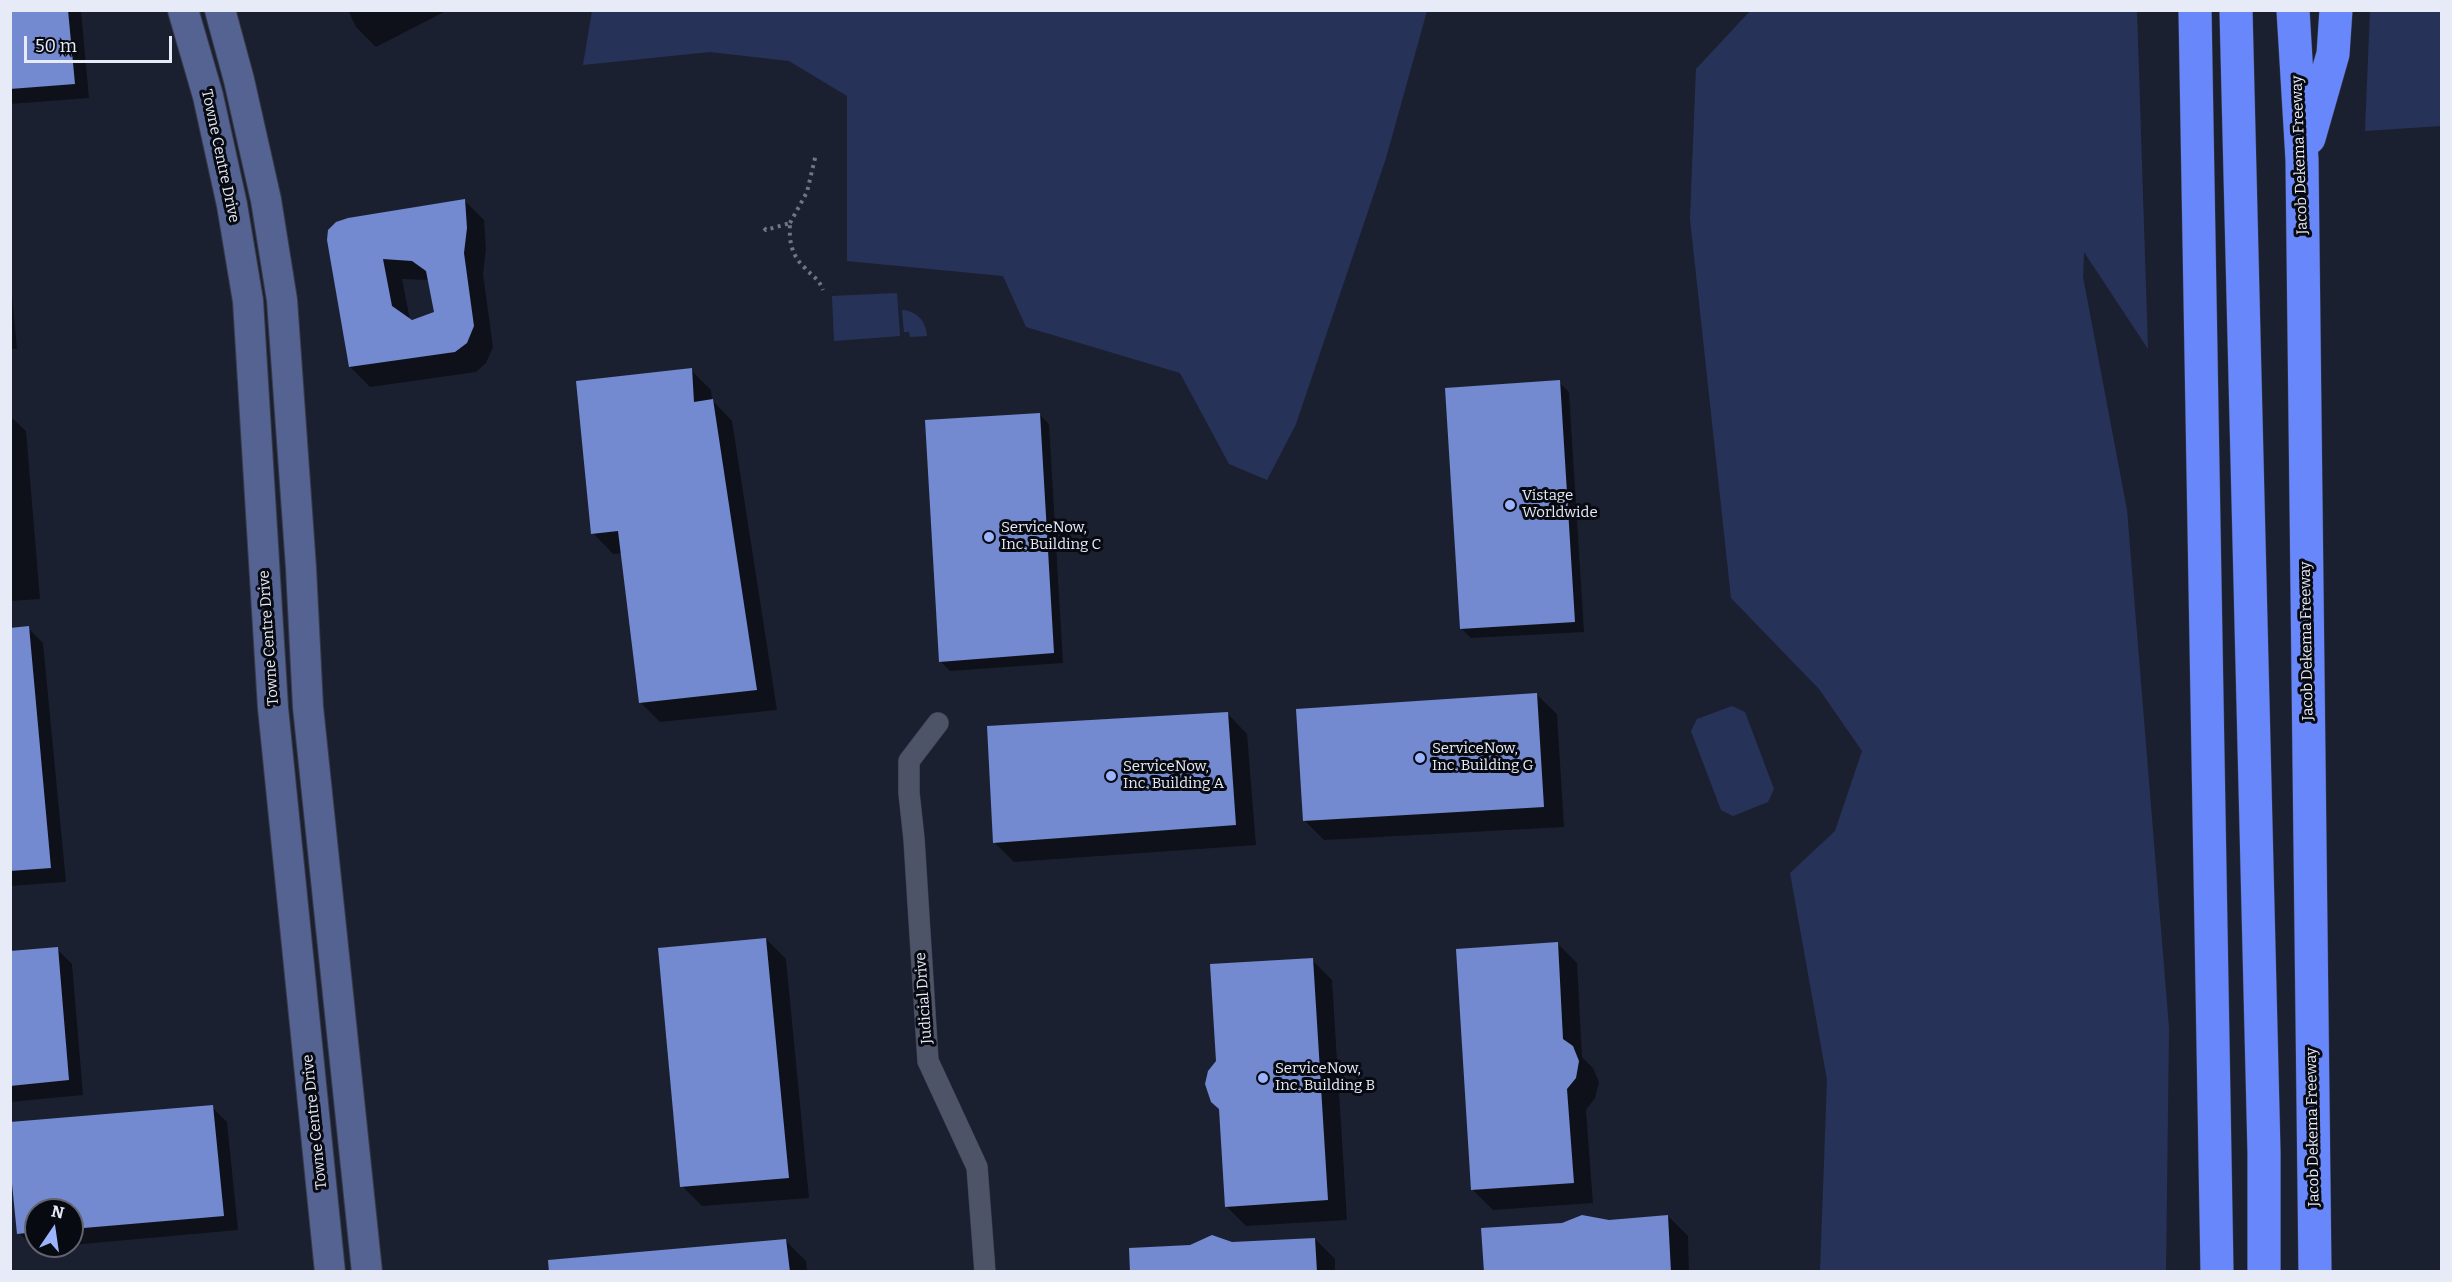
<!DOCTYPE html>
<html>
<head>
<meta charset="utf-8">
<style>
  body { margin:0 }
  #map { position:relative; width:2452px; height:1282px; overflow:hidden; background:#1b2031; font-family:Bitter,serif }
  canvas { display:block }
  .frame { position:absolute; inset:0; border:12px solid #e7ebf7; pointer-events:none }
  .north { position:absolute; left:24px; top:1198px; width:60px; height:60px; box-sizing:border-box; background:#080a12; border:2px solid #61646e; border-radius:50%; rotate:13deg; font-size:16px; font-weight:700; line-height:24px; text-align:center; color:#e7ebf7 }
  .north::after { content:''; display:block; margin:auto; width:21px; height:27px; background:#9cb4fd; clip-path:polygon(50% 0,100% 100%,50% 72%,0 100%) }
  .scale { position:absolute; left:24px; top:36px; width:148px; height:27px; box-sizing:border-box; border:3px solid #e7ebf7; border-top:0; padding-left:8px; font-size:18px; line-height:21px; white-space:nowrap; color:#e7ebf7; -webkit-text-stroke:4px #080a12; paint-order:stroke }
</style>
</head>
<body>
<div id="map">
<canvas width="2452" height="1282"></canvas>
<div class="frame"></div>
<div class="north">N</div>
<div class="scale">50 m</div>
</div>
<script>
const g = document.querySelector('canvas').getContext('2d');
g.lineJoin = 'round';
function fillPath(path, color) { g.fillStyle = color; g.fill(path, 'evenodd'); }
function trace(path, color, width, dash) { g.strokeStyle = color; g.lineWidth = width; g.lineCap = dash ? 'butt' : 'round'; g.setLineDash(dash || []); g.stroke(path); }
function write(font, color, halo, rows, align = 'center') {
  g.font = font + ' Bitter,serif'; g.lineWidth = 6; g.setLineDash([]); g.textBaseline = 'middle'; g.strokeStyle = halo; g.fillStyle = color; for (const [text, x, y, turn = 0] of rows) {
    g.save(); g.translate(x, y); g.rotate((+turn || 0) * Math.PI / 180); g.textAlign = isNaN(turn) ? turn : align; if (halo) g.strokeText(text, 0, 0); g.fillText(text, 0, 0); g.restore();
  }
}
fillPath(new Path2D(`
  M1751,10L2137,11L2148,349L2084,252L2083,277L2127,510L2169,1028L2166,1271H1820L1827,1080L1790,873L1835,831L1862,751L1819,689L1731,598L1690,219L1696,69Z
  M592,11V10L1427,11L1386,158L1296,424L1267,480L1229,464L1180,373L1026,327L1003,276L847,261V96L789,61L710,52L583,65Z
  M2370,11H2441V126L2365,131Z
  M897,293L900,336L834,341L832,296Z
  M902,310C917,311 926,321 927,336L910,337L909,332H904Z
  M1732,706L1745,712L1774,789L1768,802L1733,816L1721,810L1691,731L1697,719Z`), '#273258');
fillPath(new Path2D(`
  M10,10H81L89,98L10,104Z
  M348,10H448L376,47L356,27Z
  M464,200L484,220L486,249L483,274L493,347L486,363L476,372L370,387L350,367L348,219ZM402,279L430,280L435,313L410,320Z
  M10,270L17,349H10Z
  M691,370L711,390L712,400L732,421L777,710L660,722L640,702L622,553L613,554L593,533Z
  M1559,382L1569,392L1584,632L1471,638L1461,628Z
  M1039,414L1049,424L1063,663L950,671L940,661Z
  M10,416L26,431L40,599L10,601Z
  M28,628L43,643L66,882L10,886V629Z
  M1536,694L1557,714L1564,827L1324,840L1304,820Z
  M1227,713L1247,734L1256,845L1014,862L994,842Z
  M766,939L786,959L809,1198L702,1206L682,1186Z
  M1557,943L1577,963L1582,1057L1593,1068L1599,1082L1595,1098L1586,1110L1593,1203L1493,1210L1473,1190Z
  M57,949L72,964L83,1095L10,1102V953Z
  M1312,960L1332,980L1347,1220L1246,1226L1226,1206Z
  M212,1107L227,1122L238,1230L72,1245V1210H36V1246H58L34,1248L19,1233L10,1148Z
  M1668,1216L1688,1236L1689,1272H1486L1609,1221Z
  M1315,1239L1335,1259V1272H1132L1232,1244Z
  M785,1240L806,1261L807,1272H549Z`), '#0007');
fillPath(new Path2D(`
  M10,10H68L75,84L10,89Z
  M465,199L467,228L464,253L474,326L467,343L455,352L349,367L327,240L328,230L336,222L348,218ZM383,259L412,261L426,271L434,312L412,320L392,306Z
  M692,368L694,402L713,399L757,690L639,703L618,531L591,534L576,381Z
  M1560,380L1575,622L1460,629L1445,388Z
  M1040,413L1054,653L939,662L925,420Z
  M29,626L51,868L10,871V628Z
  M1537,693L1544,807L1303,821L1296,709Z
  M1228,712L1236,825L993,843L987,726Z
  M766,938L789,1178L680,1187L658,948Z
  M1558,942L1563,1039L1573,1046L1579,1061L1576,1078L1567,1089L1574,1183L1471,1190L1456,949Z
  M58,947L69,1080L10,1086V951Z
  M1313,958L1328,1200L1225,1207L1219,1109L1211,1102L1205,1084L1208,1071L1216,1061L1210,964Z
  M213,1105L224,1216L72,1229V1210H36V1232L17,1234L10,1164V1122Z
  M1582,1215L1609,1220L1668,1215L1671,1272H1484L1481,1228L1562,1223Z
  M1212,1235L1232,1242L1315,1238L1317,1272H1130L1129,1248L1190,1245Z
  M786,1239L790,1272H549L548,1260Z`), '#7389d0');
const street = new Path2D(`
  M938,723L909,761V793L914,839L928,1061L977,1167L985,1272`);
const secondary = new Path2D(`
  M183,10L208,96L232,205L248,301L273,708L330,1272
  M220,10L239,80L266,200L282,300L301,568L308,707L367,1272`);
const highway = new Path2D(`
  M2195,10L2217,1272
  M2236,10L2264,1152V1272
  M2293,10L2302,160L2315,1272
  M2309,138L2333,54L2336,10`);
trace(street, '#383b49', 22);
trace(secondary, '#383b49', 32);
trace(highway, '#383b49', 34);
trace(new Path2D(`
  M790,223L807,192L816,154
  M764,228L766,230L790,223C789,241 791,255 805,268C813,277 819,279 823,290`), '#707584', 4, [3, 4.5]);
trace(street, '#4d5467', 21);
trace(secondary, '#556393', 30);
trace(highway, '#6887fa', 33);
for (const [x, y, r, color] of [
  [1510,505,6,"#9cb4fd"],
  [989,537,6,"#9cb4fd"],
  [1420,758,6,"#9cb4fd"],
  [1111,776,6,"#9cb4fd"],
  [1263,1078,6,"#9cb4fd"]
]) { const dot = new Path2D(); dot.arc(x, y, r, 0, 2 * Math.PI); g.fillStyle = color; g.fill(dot); trace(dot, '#080a12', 2); }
write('15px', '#e7ebf7', '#080a12', [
  ["Jacob Dekema Freeway",2300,155,-92],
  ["Towne Centre Drive",220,156,78],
  ["Towne Centre Drive",269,638,-94],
  ["Jacob Dekema Freeway",2307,641,-91],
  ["Judicial Drive",924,998,-94],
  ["Towne Centre Drive",315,1122,-96],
  ["Jacob Dekema Freeway",2313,1127,-91]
]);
write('15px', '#e7ebf7', '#080a12', [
  ["Vistage",1522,496],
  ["Worldwide",1522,513],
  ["ServiceNow,",1001,528],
  ["Inc. Building C",1001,545],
  ["ServiceNow,",1432,749],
  ["Inc. Building G",1432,766],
  ["ServiceNow,",1123,767],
  ["Inc. Building A",1123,784],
  ["ServiceNow,",1275,1069],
  ["Inc. Building B",1275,1086]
], 'left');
</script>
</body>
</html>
